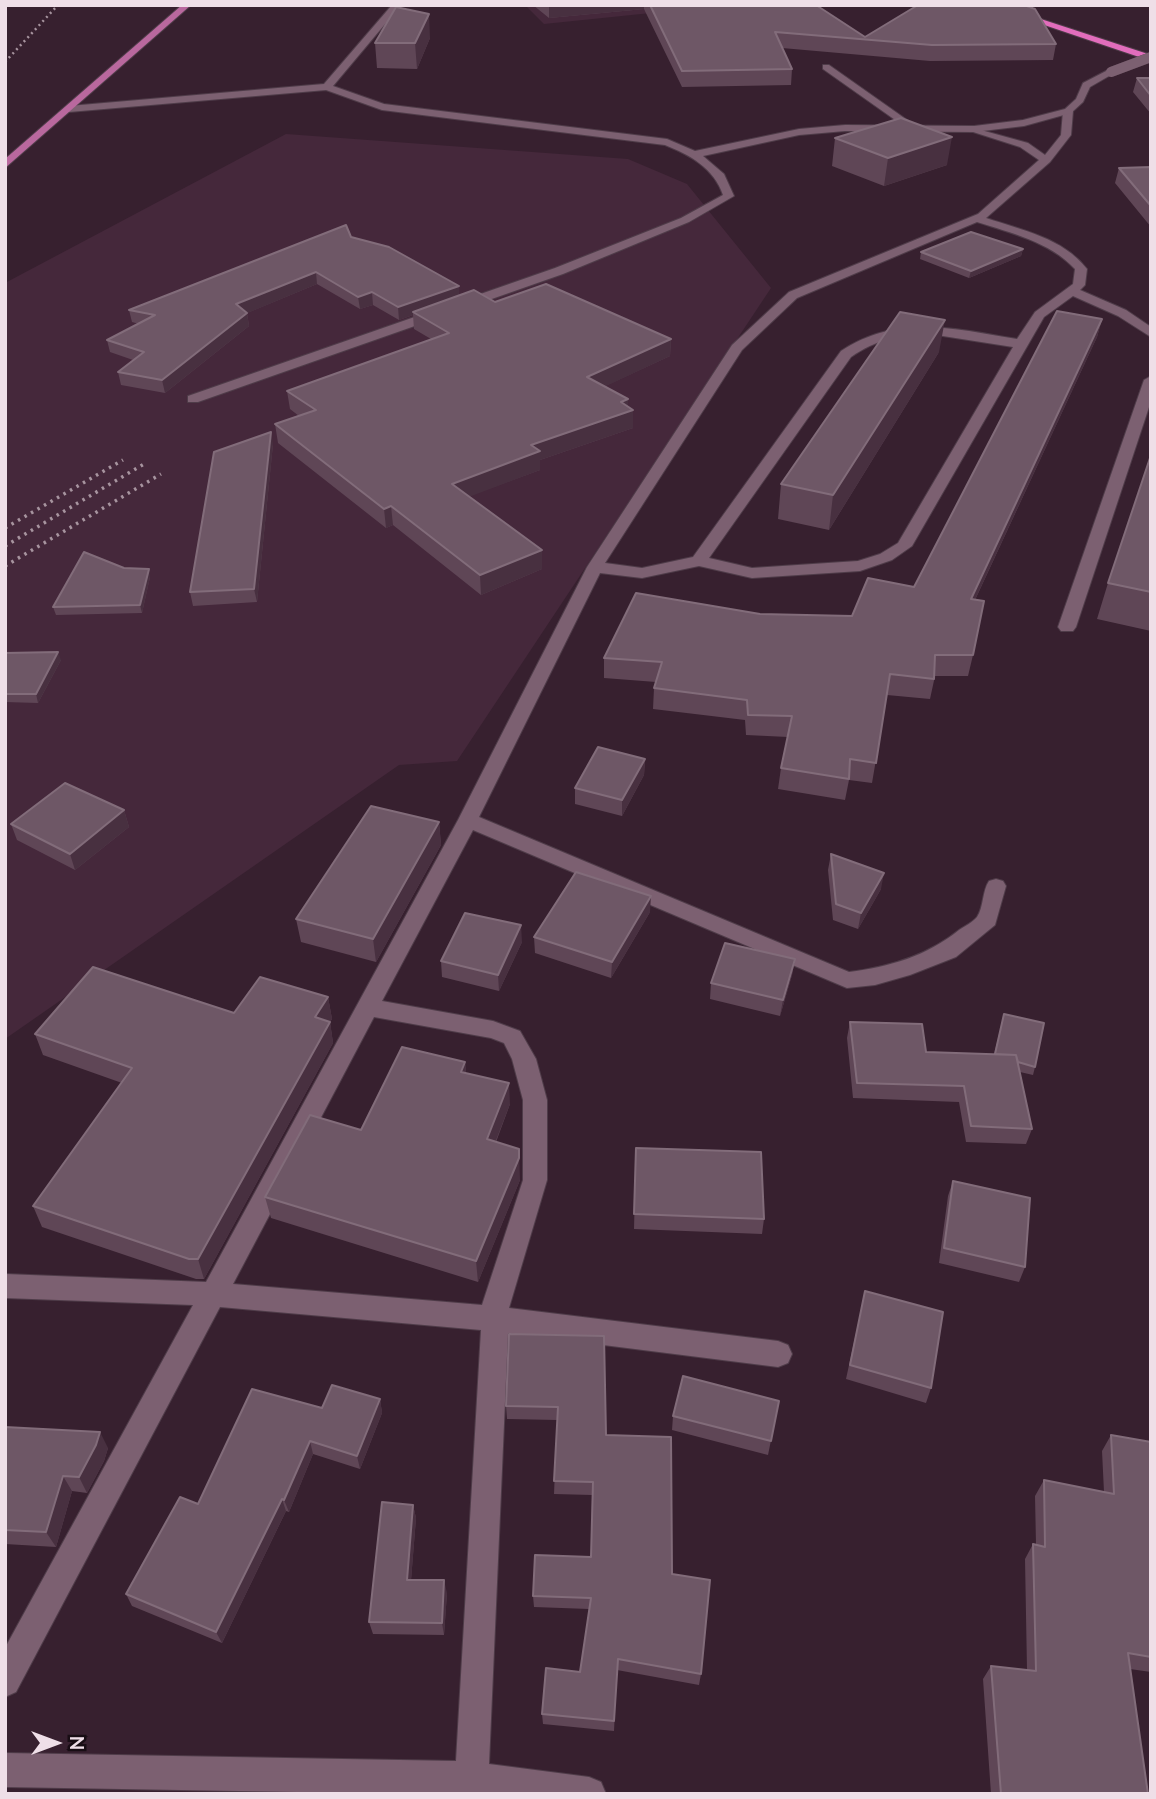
<!DOCTYPE html>
<html>
<head>
<meta charset="utf-8">
<style>
  body { margin:0 }
  #map { position:relative; width:1156px; height:1799px; overflow:hidden; background:#37202f; font-family:Lato,sans-serif }
  canvas { display:block }
  .frame { position:absolute; inset:0; border:7px solid #efdfe8; pointer-events:none }
  .north { position:absolute; left:21px; top:1708px; width:70px; height:70px; -webkit-text-stroke:5px #180d14; paint-order:stroke; rotate:90deg; font-size:19px; font-weight:700; line-height:28px; text-align:center; color:#efdfe8 }
  .north::after { content:''; display:block; margin:auto; width:24px; height:32px; background:#efdfe8; clip-path:polygon(50% 0,100% 100%,50% 72%,0 100%) }
</style>
</head>
<body>
<div id="map">
<canvas width="1156" height="1799"></canvas>
<div class="frame"></div>
<div class="north">N</div>
</div>
<script>
const g = document.querySelector('canvas').getContext('2d');
g.lineJoin = 'round';
function fillPath(path, color) { g.fillStyle = color; g.fill(path, 'evenodd'); }
function trace(path, color, width, dash) { g.strokeStyle = color; g.lineWidth = width; g.lineCap = dash ? 'butt' : 'round'; g.setLineDash(dash || []); g.stroke(path); }
fillPath(new Path2D(`
  M525,5H718L719,6L544,24Z
  M286,134L628,159L687,184L771,288L457,761L399,765L5,1039V283Z`), '#45283b');
const street = new Path2D(`
  M823,65H829L917,127L908,129L823,69Z
  M1068,108L1073,111L1071,135L1050,162L986,218C1022,230 1063,238 1087,269L1085,285L1080,290L1126,310L1151,327V337L1118,316L1073,296L1044,317L912,546L892,560L860,571L752,578L699,566L642,578L600,573L479,817L849,972C889,967 927,956 959,930C965,926 973,922 977,917C984,907 982,891 989,881L996,879L1003,881L1006,886L995,925L956,957L910,975L875,985L847,988L473,830L382,1001L493,1021L520,1031L536,1059L547,1100V1180L509,1308L778,1341L788,1345L792,1354L788,1363L778,1367L508,1333L489,1764L589,1777L601,1782L606,1794H413L5,1787V1753L456,1761L481,1330L220,1307L16,1692L5,1697V1648L193,1305L5,1298V1274L206,1282L458,820L587,567L732,345L789,292L978,214L1039,160L1020,147L970,131V127L1028,143L1045,155L1061,135L1063,111ZM977,222C1011,233 1050,242 1075,269L1073,284L1035,312L1017,339C954,329 899,313 841,351L693,557L642,568L605,563L742,350L797,298ZM930,334L1013,347L898,543L880,554L858,561L752,568L709,558L851,357C877,339 899,335 930,334ZM374,1017L491,1038L504,1043L512,1059L523,1100V1180L482,1305L233,1284Z
  M1151,376V401L1076,627L1073,631H1061L1058,627L1144,380Z`);
const secondary = new Path2D(`
  M392,5H401L333,86L384,104L667,139L695,151L799,129L845,125L974,126L1023,120L1065,109L1076,99L1083,83L1108,70L1116,72L1090,87L1083,102L1071,113L1024,126L974,132L845,131L799,135L703,156L724,174L734,196L689,222L563,274L198,402H188V396L555,268L681,218L723,195C714,168 690,155 665,145L382,110L326,90L69,112L64,109L69,106L324,84Z`);
const primary = new Path2D(`
  M182,5H191L5,168V159Z`);
const highway = new Path2D(`
  M985,5H998L1151,55V61Z`);
trace(street, '#4f3c49', 2);
trace(secondary, '#4f3c49', 2);
trace(primary, '#4f3c49', 2);
trace(highway, '#4f3c49', 2);
fillPath(street, '#7c6071');
fillPath(secondary, '#7c6071');
fillPath(primary, '#b9689e');
fillPath(highway, '#e26dbc');
trace(new Path2D(`
  M5,62L58,5`), '#a7949f', 2.5, [2, 3.5]);
trace(new Path2D(`
  M5,528L123,460
  M5,546L144,464
  M5,566L161,474`), '#a7949f', 3.5, [2.5, 5]);
const secondaryBridge = new Path2D(`
  M1111,72L1151,57`);
trace(secondaryBridge, '#4f3c49', 10, []);
trace(secondaryBridge, '#7c6071', 10);
fillPath(new Path2D(`
  M533,5H816L865,37L1056,44L1053,60L930,61L782,48L792,69L791,85L682,87L644,9L549,18Z
  M430,38L417,69L377,68L375,43Z
  M1137,78H1151V114L1133,92Z
  M835,138L947,165L884,186L832,166Z
  M1151,167V227L1115,183L1119,168Z
  M351,237L459,295L495,302L671,339L670,356L605,386L628,399V406L633,410V428L540,460V470L469,496L542,550V569L481,595L393,525L386,528L278,443L275,424L299,416L290,409L287,391L431,339L414,329L413,315L399,320L373,305L360,309L317,284L247,313L249,326L165,393L121,385L118,372L133,360L110,352L107,340L139,324L132,322L129,310Z
  M1023,249L1021,256L969,278L920,259L921,252Z
  M1102,319L1097,337L975,600L973,655L968,676H935L930,699L887,695L872,783L849,780L845,800L778,789L781,768L788,737L746,735L745,720L653,709L654,688L656,682L604,678V658L760,614L852,616L914,587Z
  M939,352L829,530L778,519L781,484Z
  M273,444L257,602L193,606L190,592Z
  M1151,455V631L1097,619L1108,583Z
  M124,568L150,577L142,613L56,615L53,607Z
  M5,653L61,660L38,703L5,702Z
  M645,759L644,775L622,816L575,804V788Z
  M124,810L129,827L75,870L17,840L11,824Z
  M439,822L441,845L376,962L301,942L296,919Z
  M831,854L881,889L858,929L833,920L828,870Z
  M650,912L611,978L535,953L534,937Z
  M522,942L499,991L442,977L441,961Z
  M795,959L792,975L780,1016L710,999L711,983Z
  M328,997L332,1019L330,1022L333,1043L204,1279H196L42,1227L33,1206L122,1083L43,1055L35,1034L234,1013Z
  M1004,1014L1035,1067L1033,1075L1020,1072L1032,1129L1026,1144L966,1142L959,1102L853,1098L847,1038L850,1022L926,1052L994,1054Z
  M465,1062L466,1073L510,1104L496,1142L520,1180L478,1282L271,1218L265,1197L361,1130Z
  M636,1148L764,1219L762,1234L634,1229Z
  M953,1181L1025,1267L1019,1282L939,1263L948,1196Z
  M865,1291L931,1388L926,1403L846,1379Z
  M509,1334L606,1435L672,1574L701,1674L699,1685L617,1670L614,1731L543,1724L542,1714L580,1672L589,1609L534,1607L533,1596L591,1557L592,1495L554,1494L557,1420L507,1419L506,1406Z
  M380,1399L382,1413L360,1469L313,1454L289,1512L286,1511L222,1643L132,1606L126,1594L198,1504Z
  M779,1401L768,1455L672,1430L673,1416Z
  M5,1427L108,1448L104,1461L87,1493L72,1491L56,1547L5,1544Z
  M1111,1435L1151,1442V1672L1130,1669L1148,1794H991L983,1679L991,1666L1027,1670L1025,1559L1033,1544L1036,1545L1035,1496L1044,1480L1104,1492L1102,1451Z
  M413,1505L416,1518L411,1580L447,1593L444,1635L373,1634L369,1622Z`), '#5f4656');
fillPath(new Path2D(`
  M549,5H644V9L549,18Z
  M429,14L430,38L417,69L415,43Z
  M952,137L947,165L884,186L888,158Z
  M1023,249L1021,256L969,278L971,271Z
  M316,272L317,284L238,317L236,304Z
  M459,286V299L413,312V315L399,320L398,307Z
  M372,292L373,305L360,309L358,297Z
  M247,313L249,326L165,393L162,380Z
  M1102,319L1097,337L966,619L971,599Z
  M945,320L939,352L829,530L833,495Z
  M671,339L670,356L587,395V377Z
  M628,399V412L633,410V428L540,460V470L453,503L452,484Z
  M271,432L273,444L257,602L254,589Z
  M391,506L393,525L386,528L384,509Z
  M542,550V569L481,595L480,575Z
  M149,569L150,577L142,613L140,605Z
  M58,652L61,660L38,703L36,694Z
  M645,759L644,775L622,816V800Z
  M124,810L129,827L75,870L70,854Z
  M439,822L441,845L376,962L373,939Z
  M884,873L881,889L858,929L861,913Z
  M651,896L650,912L611,978L612,962Z
  M521,925L522,942L499,991L498,975Z
  M795,959L792,975L780,1016L783,1000Z
  M328,997L332,1019L330,1022L333,1043L204,1279L198,1259L315,1017Z
  M465,1062L467,1084L461,1072Z
  M509,1083L510,1104L488,1161L487,1139Z
  M519,1149L520,1180L478,1282L476,1261Z
  M380,1399L382,1413L360,1469L357,1456Z
  M100,1432L108,1448L104,1461L87,1493L79,1477Z
  M310,1441L313,1454L289,1512L284,1500Z
  M63,1476L72,1491L56,1547L46,1532Z
  M282,1499L286,1511L222,1643L216,1632Z
  M413,1505L416,1518L410,1593L407,1580Z
  M444,1580L447,1593L444,1635L442,1623Z`), '#483040');
const building = new Path2D(`
  M650,5H816L865,37L918,5H1024L1035,9L1056,44L932,45L775,32L792,69L682,71Z
  M396,7L429,14L415,43H375Z
  M1137,78H1151V96Z
  M901,118L952,137L888,158L835,138Z
  M1151,167V206L1119,168Z
  M346,225L351,237L389,247L459,286L398,307L372,292L358,297L316,272L236,304L247,313L162,380L118,372L144,352L107,340L155,315L129,310Z
  M971,232L1023,249L971,271L921,252Z
  M546,284L671,339L587,377L628,399L621,402L633,410L531,445L540,451L452,484L542,550L480,575L391,506L384,509L275,424L316,410L287,391L449,333L413,312L474,290L495,302Z
  M1057,311L1102,319L971,599L984,601L973,655H935L934,679L890,674L876,763L850,759L849,779L781,768L792,716L748,715L747,700L654,688L662,662L604,658L636,593L760,614L852,616L868,578L914,587Z
  M900,312L945,320L833,495L781,484Z
  M271,432L254,589L190,592L214,452Z
  M1151,455V592L1108,583Z
  M84,552L124,568L149,569L140,605L53,607Z
  M58,652L36,694H5V653Z
  M598,747L645,759L622,800L575,788Z
  M65,783L124,810L70,854L11,824Z
  M371,806L439,822L373,939L296,919Z
  M831,854L884,873L861,913L836,904Z
  M576,872L651,896L612,962L534,937Z
  M465,913L521,925L498,975L441,961Z
  M725,943L795,959L783,1000L711,983Z
  M93,967L234,1013L260,977L328,997L315,1017L330,1022L198,1259H189L33,1206L132,1068L35,1034Z
  M1004,1014L1044,1023L1035,1067L1018,1062L1016,1055L995,1054Z
  M850,1022L922,1024L926,1052L1016,1055L1032,1129L971,1126L964,1086L857,1083Z
  M402,1047L465,1062L461,1072L509,1083L487,1139L519,1149V1158L476,1261L265,1197L310,1115L361,1130Z
  M636,1148L761,1152L764,1219L634,1214Z
  M953,1181L1030,1198L1025,1267L944,1248Z
  M865,1291L943,1312L931,1388L850,1365Z
  M509,1334L604,1336L606,1435L671,1437L672,1574L710,1580L701,1674L618,1659L614,1721L542,1714L546,1668L580,1672L591,1598L533,1596L535,1555L591,1557L593,1482L554,1481L558,1407L506,1406Z
  M683,1376L779,1401L771,1441L673,1416Z
  M332,1385L380,1399L357,1456L310,1441L284,1500L282,1499L216,1632L126,1594L180,1497L198,1504L252,1389L322,1408Z
  M5,1427L100,1432L96,1445L79,1477L63,1476L46,1532L5,1530Z
  M1111,1435L1151,1442V1657L1128,1653L1148,1794H1001L991,1666L1036,1671L1033,1544L1045,1547L1044,1480L1114,1494Z
  M382,1502L413,1505L407,1580H444L442,1623L369,1622Z`);
fillPath(building, '#6e5766');
trace(building, '#826c7a', 2);
</script>
</body>
</html>
